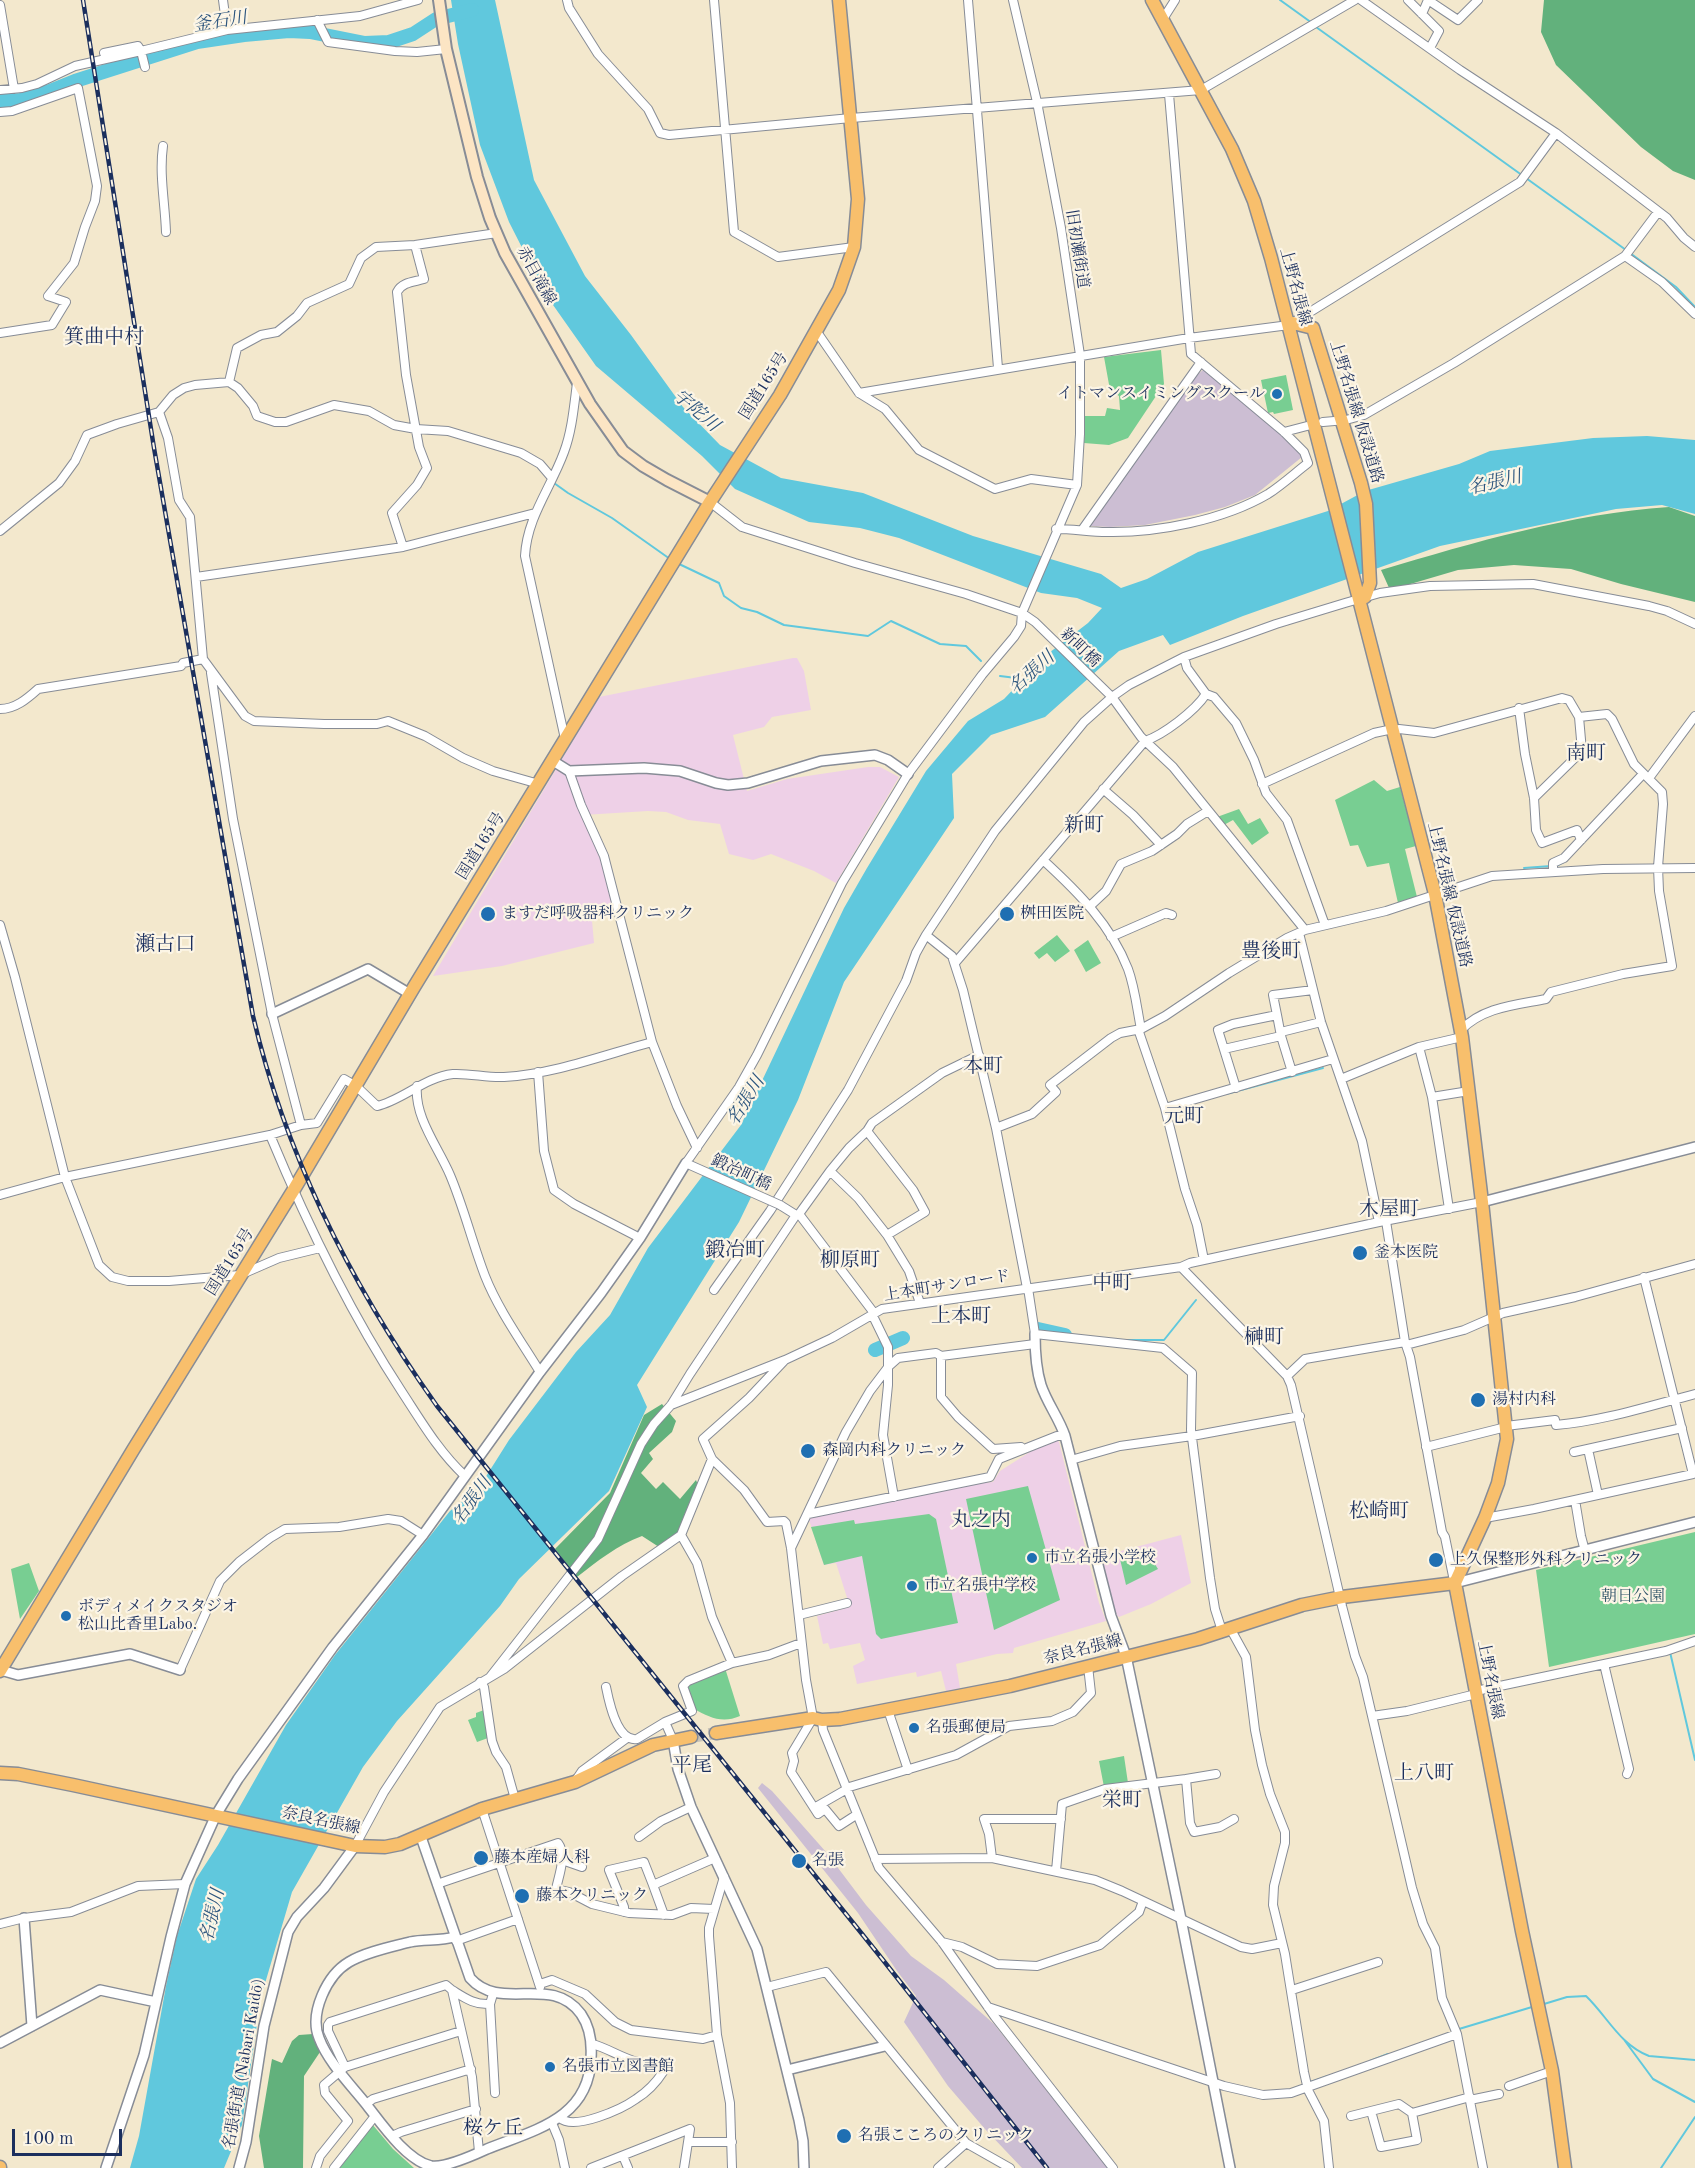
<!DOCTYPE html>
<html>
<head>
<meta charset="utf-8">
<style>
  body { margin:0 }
  #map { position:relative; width:1695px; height:2168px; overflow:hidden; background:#f3e8cd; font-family:"Old Standard TT",serif }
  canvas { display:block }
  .scale { position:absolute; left:12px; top:2129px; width:110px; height:27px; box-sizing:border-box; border:3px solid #1b2f5e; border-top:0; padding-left:8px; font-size:18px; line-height:21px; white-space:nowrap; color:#1b2f5e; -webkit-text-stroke:4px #fcf5e5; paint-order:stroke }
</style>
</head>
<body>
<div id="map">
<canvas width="1695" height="2168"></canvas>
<div class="scale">100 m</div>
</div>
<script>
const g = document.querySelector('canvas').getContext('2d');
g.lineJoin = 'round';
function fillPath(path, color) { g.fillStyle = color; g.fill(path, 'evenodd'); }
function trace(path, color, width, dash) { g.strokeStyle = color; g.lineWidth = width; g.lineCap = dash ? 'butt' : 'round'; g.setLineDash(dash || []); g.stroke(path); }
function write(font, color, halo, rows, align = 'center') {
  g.font = font + ' "Old Standard TT","Noto Serif JP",serif'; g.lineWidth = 4.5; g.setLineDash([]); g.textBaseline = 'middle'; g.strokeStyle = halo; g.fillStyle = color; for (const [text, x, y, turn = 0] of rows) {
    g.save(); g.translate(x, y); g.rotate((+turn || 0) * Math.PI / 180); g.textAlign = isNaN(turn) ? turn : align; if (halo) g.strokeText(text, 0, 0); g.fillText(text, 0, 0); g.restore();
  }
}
fillPath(new Path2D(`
  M793,658H797L804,671L811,710L772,717L764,727L733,735L747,791L787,779L868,767H880L899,777L836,883L814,871L771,854L753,860L729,854L720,824L688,820L666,812L648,811L583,815L601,857L614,903L591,909L594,943L502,966L433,976L599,697Z
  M1057,1440L1059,1442L1099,1603L1106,1621L1014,1648L1013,1653L997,1654L956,1664L960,1688L946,1691L941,1671L917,1677L916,1672L857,1684L853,1666L865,1660L860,1643L830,1649L828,1643L823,1644L817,1616L850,1607L836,1563L824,1565L809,1520L812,1516L958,1486L993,1482L1000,1471L1033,1450Z
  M1181,1535L1191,1583L1151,1604L1119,1617L1114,1612L1102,1556Z`), '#eed0e7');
fillPath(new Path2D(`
  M1204,369L1286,438L1303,455L1302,457L1255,495L1225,507L1195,515L1145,525L1110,527L1088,526L1196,376Z
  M762,1783L772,1791L826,1852L866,1905L911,1956L944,1980L994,2024L1108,2168H1022L985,2129L948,2086L904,2022L916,1996L897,1971L858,1913L758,1788Z`), '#ccbed3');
fillPath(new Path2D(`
  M1161,350L1164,384L1128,438L1109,445L1084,443L1085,416H1105L1107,408L1120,410L1119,396L1110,390L1104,357Z
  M1286,375L1293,410L1274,414L1273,412L1268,413L1264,394L1262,395L1261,391L1263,390L1261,380Z
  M1374,780L1387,791L1400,787L1416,846L1405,849L1417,897L1398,903L1389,863L1367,867L1358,845L1350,846L1335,800Z
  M1239,809L1248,824L1260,818L1269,833L1252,845L1233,820L1222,826L1217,817Z
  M1057,935L1070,951L1055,962L1047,953L1039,959L1034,953Z
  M1088,940L1101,963L1086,972L1074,950Z
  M1028,1486L1060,1600L994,1630L966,1499Z
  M929,1514L936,1519L958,1623L881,1639L876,1634L862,1556L824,1565L811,1527L854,1520L855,1524Z
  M1695,1532V1634L1549,1667L1536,1570Z
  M1146,1550L1158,1569L1126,1585L1120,1559Z
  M29,1563L39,1591L20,1619L11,1569Z
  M725,1668L740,1716C722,1724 709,1717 694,1709L686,1689L688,1684Z
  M484,1710L488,1738L477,1742L468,1720L476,1717V1713Z
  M1124,1756L1128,1783L1104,1787L1099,1761Z
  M372,2124L393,2149L414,2168H338Z`), '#78ce92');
fillPath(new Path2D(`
  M1544,0H1695V180L1673,171L1641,147L1556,65L1541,32Z
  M1669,507L1695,516V602L1621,584L1571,569L1514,565L1458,570L1390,590L1381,570C1475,542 1570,514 1669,507Z
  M662,1404L676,1421L672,1432L649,1453L653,1459L641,1473L656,1489L663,1482L680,1499L696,1480L698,1485L679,1532L659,1547L642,1536C617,1545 598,1561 577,1577L555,1549L610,1493L644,1415Z
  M313,2034L320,2052L304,2076L303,2168H264L259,2136L272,2059L282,2063L292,2041L299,2035Z`), '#62b17c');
fillPath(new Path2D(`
  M451,0H495L534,180L585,276L631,335L683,407L720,445L781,478L863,493L973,536L1101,574L1121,588L1147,579L1198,552L1328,511L1365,491L1459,464L1490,451L1593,438L1647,436L1695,440V514L1662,505L1616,509L1440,546L1243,616L1170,645L1163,635L1119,651L1045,717L991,735L952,774L954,818L844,982L798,1100L739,1222L637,1385L647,1407L609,1491L519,1579L500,1606L397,1721L363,1767L292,1892L261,1997L242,2125L224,2168H130L139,2136L166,1986L177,1936L196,1879L218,1845L286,1725L335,1655L450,1511L480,1486L509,1440L576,1352L610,1315L648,1248L741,1125L844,908L867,868L926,771L968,721L1004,699L1045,656L1088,623L1102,608L1077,598L1041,593L899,538L860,528L809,522L735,489L702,456L596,366L546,295L509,222L480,145L458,44Z`), '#60c8dd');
trace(new Path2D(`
  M1280,0L1312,23
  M1316,27L1626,250
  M1630,253L1676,287L1695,307
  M554,483L568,493L612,518L670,559
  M677,563L719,583L724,596L741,608L757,612L784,625L868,636L891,621L940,644L966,646L981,661
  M1000,676L1024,679
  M1556,866L1567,860
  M1524,868L1551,866
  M1226,1094L1323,1068
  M1122,1340H1164L1196,1300
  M1671,1647L1695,1637
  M1670,1652L1695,1760
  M1544,2004L1567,1997L1586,1996C1607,2016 1620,2045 1649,2056L1695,2060
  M1459,2029L1532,2007
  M1625,2041L1653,2079L1695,2102
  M1370,2061L1388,2054
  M1308,2083L1328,2076
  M1661,2168L1695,2117`), '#60c8dd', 2);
trace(new Path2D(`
  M0,101L21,100L50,91L75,81L197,42L244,35L289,31L310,32L365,43L389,42L413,34L436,19L472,10
  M1038,1329L1065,1335
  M875,1350L903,1338`), '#60c8dd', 14);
trace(new Path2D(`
  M691,1737L716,1733`), '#c8c3b7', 12, [12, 6]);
const minor = new Path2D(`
  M223,0L227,30
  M567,0L569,8L598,54L648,109L660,133L669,135L851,118L1201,90L1355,0
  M714,0L734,232L778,257L854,247
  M968,0L998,368
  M1361,0L1460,70L1556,133L1667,218L1684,238L1695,247
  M1408,0L1439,31L1430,48
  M0,5L14,89
  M1422,14L1428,0L1458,20L1478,0
  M1163,19L1175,0
  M317,20L328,42L395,51L417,52L446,49
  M104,53L138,46L141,51L227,30L360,16L418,0
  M0,90L22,88L37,84L75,66L141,51L145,67
  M0,112L12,111L78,88L97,186L95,201L85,227L74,263L48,296L66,302L52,325L0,333
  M163,146C159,174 165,203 166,232
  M1625,256L1662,282L1695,314
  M817,332L859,393L885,409L919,450L995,489L1031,479L1077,485
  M229,382L237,348L261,335L277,332L297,316L307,303L349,284L361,258L376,247L415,245L497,233
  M859,393L1189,338L1289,325L1520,182L1556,133
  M159,412L168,438L179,500L190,517L203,659L245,716L254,721L324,724H377L388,721L425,736L463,758L493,771L539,784
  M1323,422L1346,420L1364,415L1454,363L1625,256L1658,212
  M1284,432L1307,426
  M710,502L742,527L855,563L966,594L1022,613L1035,622L1112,697L1141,737L1173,767L1305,930
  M1056,529C1073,529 1090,532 1107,532C1157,533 1224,520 1268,494C1282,485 1295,473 1308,463L1304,452L1284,432L1191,354L1169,94
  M1082,530L1201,362
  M0,531L59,483L75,461L87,435L117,424L159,412L173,395L184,388L195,385L229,382L238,388L253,406L257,416L275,422H286L334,405L369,411L394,425L416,429L448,431L521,453L540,464L552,478
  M403,547L392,513L417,485L427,468L419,447L406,375L397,292C402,282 414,282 424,279L415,245
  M196,577L403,547L535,513
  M1184,657L1187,668L1206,694L1214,697L1236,723L1254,760L1266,793L1287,820L1325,925
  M211,673L233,819L272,1014L301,1125
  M1519,708L1525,754L1534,798L1536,830L1542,843L1577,830L1581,840
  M0,709C15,709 27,699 38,689L181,666L183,663L203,659
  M565,739L525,556C527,517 551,488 564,452C572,431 574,406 577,383
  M569,771L581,805L604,856L652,1042L677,1106L697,1148
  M1649,778L1695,716
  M1262,784L1374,733L1388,730L1394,732L1399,729L1434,733L1562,698L1569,700L1579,717L1582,751L1534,798
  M1103,789L1133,815L1161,845
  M1043,860C1078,892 1111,925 1128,969C1135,988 1137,1009 1141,1029
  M1553,871V863L1564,858L1643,774
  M1090,906L1106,891L1121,864L1152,851L1177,834L1187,824L1208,811
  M0,925L15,977L65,1177L99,1265L112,1277L128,1281H169L240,1275L279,1258L320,1248
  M1299,933L1321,1022L1362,1141L1379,1222
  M1111,937L1166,913L1172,915
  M955,963L1145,741C1163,735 1195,711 1206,694
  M1277,1015L1281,1036L1292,1072
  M1138,1029L1165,1108L1185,1189L1197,1225L1204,1260
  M1461,1030C1483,1007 1516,1005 1546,999L1551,992L1623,974L1672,966L1659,891L1658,867L1663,804L1662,792L1634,764L1612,719L1607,714L1579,717
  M1281,1032L1321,1022
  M1419,1047L1432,1097
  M1224,1049L1281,1036
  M538,1072L544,1151L554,1190L574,1204L640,1238
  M1341,1079L1419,1047L1462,1037
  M417,1086C414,1117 438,1147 450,1175C464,1208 472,1242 485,1276C498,1309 521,1341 540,1372
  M1236,1088L1218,1030L1233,1024L1277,1015L1273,995L1313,990
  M1165,1108L1333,1059
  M996,1128L1032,1114L1056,1092L1050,1085L1111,1038L1120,1033L1141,1029L1165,1016L1229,973L1287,938L1305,930L1386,911L1492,876L1603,869L1695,868
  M270,1135C307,1224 349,1311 402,1392C421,1421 439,1452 465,1476
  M689,1164L686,1163L739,1087L757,1055L842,883L908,774L982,675L1014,637L1021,626L1022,613L1077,485L1080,434V355L1061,228L1037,102L1013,0
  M830,1171L858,1198L887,1235L925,1212L913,1190L867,1131
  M0,1195L65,1177L270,1135L301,1125L317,1123L344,1079L356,1086L377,1106C401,1101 425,1077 453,1074C470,1073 487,1078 504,1077C554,1074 604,1055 652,1042
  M780,1205L796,1215
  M1449,1209L1432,1097L1469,1091
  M799,1214L874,1313
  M1386,1221L1405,1342L1410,1357L1442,1532L1445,1537L1454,1581
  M887,1235L909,1271L920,1303
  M1181,1267L1287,1376L1291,1385L1342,1606L1355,1656L1363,1677L1412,1888L1423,1924L1435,1948L1442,1998L1457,2034L1483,2168
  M1027,1288L996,1128L963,990L952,956L926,935L995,831L1084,722L1112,697L1129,685L1184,657L1276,624L1345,603L1380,593L1430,586L1533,584L1649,606L1667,611L1695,624
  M1028,1288L1035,1334L1163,1348L1192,1373L1191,1430L1210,1578L1215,1609L1222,1631
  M714,1290L770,1211L848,1090L906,981L916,953L926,935
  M872,1314L888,1347V1385L883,1435L894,1497
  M1406,1345L1464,1330L1503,1313L1575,1297L1695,1264
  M941,1356V1397L958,1417L993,1449L1021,1447
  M784,1361L749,1398L703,1439L712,1459L744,1490L767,1522L784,1521L786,1523L791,1548L806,1680L813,1718L792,1753L794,1761L791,1772L818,1814L825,1809L839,1826L856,1815
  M1287,1376L1305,1359L1405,1342
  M671,1405L785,1360L832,1338L882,1309L1181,1267L1190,1263L1379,1222L1482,1202
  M1506,1426L1555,1420L1556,1425C1603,1421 1649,1406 1695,1394
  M1426,1447L1506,1427
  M1588,1449L1598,1495
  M1574,1452L1682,1428
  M1071,1460L1120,1446L1192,1436L1300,1416
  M1575,1500L1581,1536L1585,1551
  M808,1514L990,1477L999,1459L1057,1436H1065
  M1485,1518L1534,1509L1693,1474L1644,1277
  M681,1535L697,1563L712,1617L732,1663
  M791,1548L846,1432L870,1391L889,1366L898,1358L936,1353L941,1356L1035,1344
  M799,1615L847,1603
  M1230,1628L1246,1657L1255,1730L1262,1765L1270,1794L1285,1832V1843L1274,1886L1273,1905L1285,1954L1304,2072L1308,2090L1324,2121L1329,2168
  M1604,1664L1629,1769L1627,1774
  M180,1670L220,1581L239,1562L270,1538L285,1529L339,1527L388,1519L401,1521L423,1535
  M490,1677L598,1539L641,1444L654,1424L671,1405L690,1374L796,1215L799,1214L830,1171L849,1148L867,1131L872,1123L942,1073L979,1055
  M480,1682L484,1687L492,1741L496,1752L506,1767L515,1799
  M606,1687C609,1702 617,1742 637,1739L665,1722L673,1740
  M1476,1691L1666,1651L1695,1641
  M888,1710L908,1770
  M1372,1716L1407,1711L1476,1694
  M822,1720L823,1730L879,1868L942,1942L995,2017L1113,2168
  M665,1722L692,1711L683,1686L688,1681L732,1663L769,1655L801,1643
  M1186,1779L1216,1774
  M576,1780L582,1771L627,1738
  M846,1788L956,1755L1009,1726L1052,1721L1073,1712L1091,1693L1088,1666
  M814,1808L847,1789
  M482,1809L540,1987
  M639,1837L661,1821L691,1807
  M355,1846L384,1792L440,1707L504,1669L622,1576L681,1535L712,1459
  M992,1858L989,1834L984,1819H1061
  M875,1859L992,1858L1095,1880L1122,1891L1241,1947L1252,1949L1282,1943
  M562,1860L582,1867
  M1056,1871L1062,1804L1105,1789L1186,1779L1190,1823L1194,1832L1220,1827L1234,1819
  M724,1877L709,1928V1936L717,2035L730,2103L732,2168
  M437,1884L558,1843C567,1855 559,1875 556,1889L569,1892L592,1904L629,1913L672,1915L691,1908L714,1909
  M653,1885L664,1915
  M624,1912V1907L609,1870L644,1862L653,1885L715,1858
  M0,1924L24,1918L71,1912L138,1886L185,1884
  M456,1941L518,1919
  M942,1942L962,1947L997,1964L1037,1966L1100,1945L1139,1912L1143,1901
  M540,1984L552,1980L585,1994L615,2022L631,2030L703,2039L717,2035
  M767,1987L826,1972L966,2143L1010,2168
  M452,1990C465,1998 474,2005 490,2004L493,1994
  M1292,1990L1378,1962
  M490,2004L495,2093
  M988,2007L1224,2086L1263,2095L1291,2093L1457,2034
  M345,2067L328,2031V2025L330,2022L446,1985L452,1990L472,2077L479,2152
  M1509,2086L1552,2071
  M1470,2100L1499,2094
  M366,2104L373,2099L471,2069
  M1371,2111L1381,2147L1417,2140L1412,2113
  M1351,2116L1399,2104L1412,2113L1470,2097
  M560,2118C574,2131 622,2109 636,2099C647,2092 656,2083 663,2072C659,2063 647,2064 638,2062C621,2058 608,2048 592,2044
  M552,2123L559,2140L565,2168
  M392,2136L401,2132L476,2109
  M689,2142H732
  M623,2156L628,2168
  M316,2168L320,2156L348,2121L325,2093L324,2085L345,2067L461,2031
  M334,2168L375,2116
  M591,2168L690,2129L684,2168
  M938,2168L966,2143`);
const tertiary = new Path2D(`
  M553,761L569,771L644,768L680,771L716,783L728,785L748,783L821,761L875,755L888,760L908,774
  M272,1014L368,969L410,994
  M1482,1202L1695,1147
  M1035,1334C1035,1351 1036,1369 1041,1385C1047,1403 1059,1418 1065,1436L1111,1616L1126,1656L1181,1919L1230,2168
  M1455,1583L1695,1522
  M1,1670L18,1675L130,1654L180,1670
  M673,1740L678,1769L691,1807L757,1949L799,2120L803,2141L804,2168
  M421,1837L470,1978C501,2013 551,1973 581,2014C590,2027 592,2043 591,2058C589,2119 534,2130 487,2149C474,2155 444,2168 431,2166C406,2160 381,2123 366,2104C350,2084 328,2062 319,2038C309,2013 327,1975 349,1962C366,1952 391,1947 410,1942C424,1939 440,1941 454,1937
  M24,1918L32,2026
  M0,2043L100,1990L156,2002
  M787,2070L885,2046
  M106,2168L144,2055L171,1937L185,1884L216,1815L238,1779L333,1647L423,1535L540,1372L601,1293L640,1238L686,1163
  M239,2168L246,2142L264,2026L288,1932L297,1917L324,1888L355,1846`);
const secondary = new Path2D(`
  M439,0L446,49L477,177L490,218L505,253L590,404L623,451L643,466L667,480L710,502`);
const primary = new Path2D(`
  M1152,0L1232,149L1254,201L1271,258L1435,894L1462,1037L1482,1202L1507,1439L1498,1483L1485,1518L1455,1583L1522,1931L1552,2071L1565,2168
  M1293,323L1313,328L1361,483L1366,504L1370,583L1365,597
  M716,1733L813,1718L822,1720L840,1719L1010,1686L1198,1639L1302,1605L1342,1597L1455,1583
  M0,1773L18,1774L73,1785L355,1846L385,1847L400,1844L482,1809L575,1782L653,1745L691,1737`);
const trunk = new Path2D(`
  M0,1671L133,1450L293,1191L414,987L710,502L780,395L839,290L854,247L858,199L839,0
  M0,2167V2168`);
trace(minor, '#878c96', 10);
trace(tertiary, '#878c96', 12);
trace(secondary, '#878c96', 14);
trace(primary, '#878c96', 15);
trace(trunk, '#878c96', 15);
trace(minor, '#fff', 8);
trace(tertiary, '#fff', 9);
trace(secondary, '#fce5c4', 10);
trace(primary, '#f8bf6c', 12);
trace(trunk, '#f8bf6c', 12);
const rail = new Path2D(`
  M83,0L154,448L253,1016C286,1157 353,1288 437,1406L883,1960L1047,2168`);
trace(rail, '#1b2f5e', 4.5);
trace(rail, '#fcf5e5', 2, [7]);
const minorBridge = new Path2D(`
  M690,1165L780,1205`);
trace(minorBridge, '#878c96', 10, []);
trace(minorBridge, '#fff', 8);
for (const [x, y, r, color] of [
  [1277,394,6,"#1f6fb2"],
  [488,914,8,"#1f6fb2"],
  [1007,914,8,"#1f6fb2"],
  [1360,1253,8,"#1f6fb2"],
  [1478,1400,8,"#1f6fb2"],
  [808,1451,8,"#1f6fb2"],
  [1032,1558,6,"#1f6fb2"],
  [1436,1560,8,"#1f6fb2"],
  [912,1586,6,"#1f6fb2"],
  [66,1616,6,"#1f6fb2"],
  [914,1728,6,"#1f6fb2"],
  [481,1858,8,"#1f6fb2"],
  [799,1861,8,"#1f6fb2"],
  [522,1896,8,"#1f6fb2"],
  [550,2067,6,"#1f6fb2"],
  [844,2136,8,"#1f6fb2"]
]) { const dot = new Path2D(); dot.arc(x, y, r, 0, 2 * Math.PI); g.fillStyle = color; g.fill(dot); trace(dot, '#fcf5e5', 2); }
write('16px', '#1b2f5e', '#fcf5e5', [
  ["旧初瀬街道",1077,249,81],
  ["赤目滝線",536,276,61],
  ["上野名張線",1295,287,75],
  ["国道165号",764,386,-58],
  ["上野名張線 仮設道路",1356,412,73],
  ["新町橋",1080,648,44],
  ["国道165号",481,846,-58],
  ["上野名張線 仮設道路",1449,895,77],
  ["鍛冶町橋",741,1173,25],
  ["国道165号",230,1262,-58],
  ["上本町サンロード",947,1286,-9],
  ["奈良名張線",1083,1650,-14],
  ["上野名張線",1490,1680,79],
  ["奈良名張線",321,1821,12],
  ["名張街道 (Nabari Kaidō)",244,2064,-80]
]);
write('16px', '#1b2f5e', '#fcf5e5', [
  ["イトマンスイミングスクール",1265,394,"right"],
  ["ますだ呼吸器科クリニック",502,914],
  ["桝田医院",1020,914],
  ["釜本医院",1374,1253],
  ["湯村内科",1492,1400],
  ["森岡内科クリニック",822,1451],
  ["市立名張小学校",1044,1558],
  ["上久保整形外科クリニック",1450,1560],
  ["市立名張中学校",924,1586],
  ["ボディメイクスタジオ",78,1607],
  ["松山比香里Labo.",78,1625],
  ["名張郵便局",926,1728],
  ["藤本産婦人科",494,1858],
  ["名張",812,1861],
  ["藤本クリニック",536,1896],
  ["名張市立図書館",562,2067],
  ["名張こころのクリニック",858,2136]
], 'left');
write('16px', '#32576b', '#fcf5e5', [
  ["朝日公園",1633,1597]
]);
write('italic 18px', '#2c557e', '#fcf5e5', [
  ["釜石川",220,22,-9],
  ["宇陀川",696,411,40],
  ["名張川",1495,483,-13],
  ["名張川",1032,673,-42],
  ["名張川",746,1101,-58],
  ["名張川",472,1501,-54],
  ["名張川",213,1916,-77]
]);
write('20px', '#1b2f5e', '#fcf5e5', [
  ["箕曲中村",104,338],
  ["南町",1586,754],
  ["新町",1084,826],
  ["瀬古口",165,945],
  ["豊後町",1271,952],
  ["本町",983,1067],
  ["元町",1184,1117],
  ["木屋町",1389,1210],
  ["鍛冶町",735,1251],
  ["柳原町",850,1261],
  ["中町",1112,1284],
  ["上本町",961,1317],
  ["榊町",1264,1338],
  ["松崎町",1379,1512],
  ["丸之内",981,1521],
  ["平尾",692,1766],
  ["上八町",1424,1774],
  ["栄町",1122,1801],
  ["桜ケ丘",493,2129]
]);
</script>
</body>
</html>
